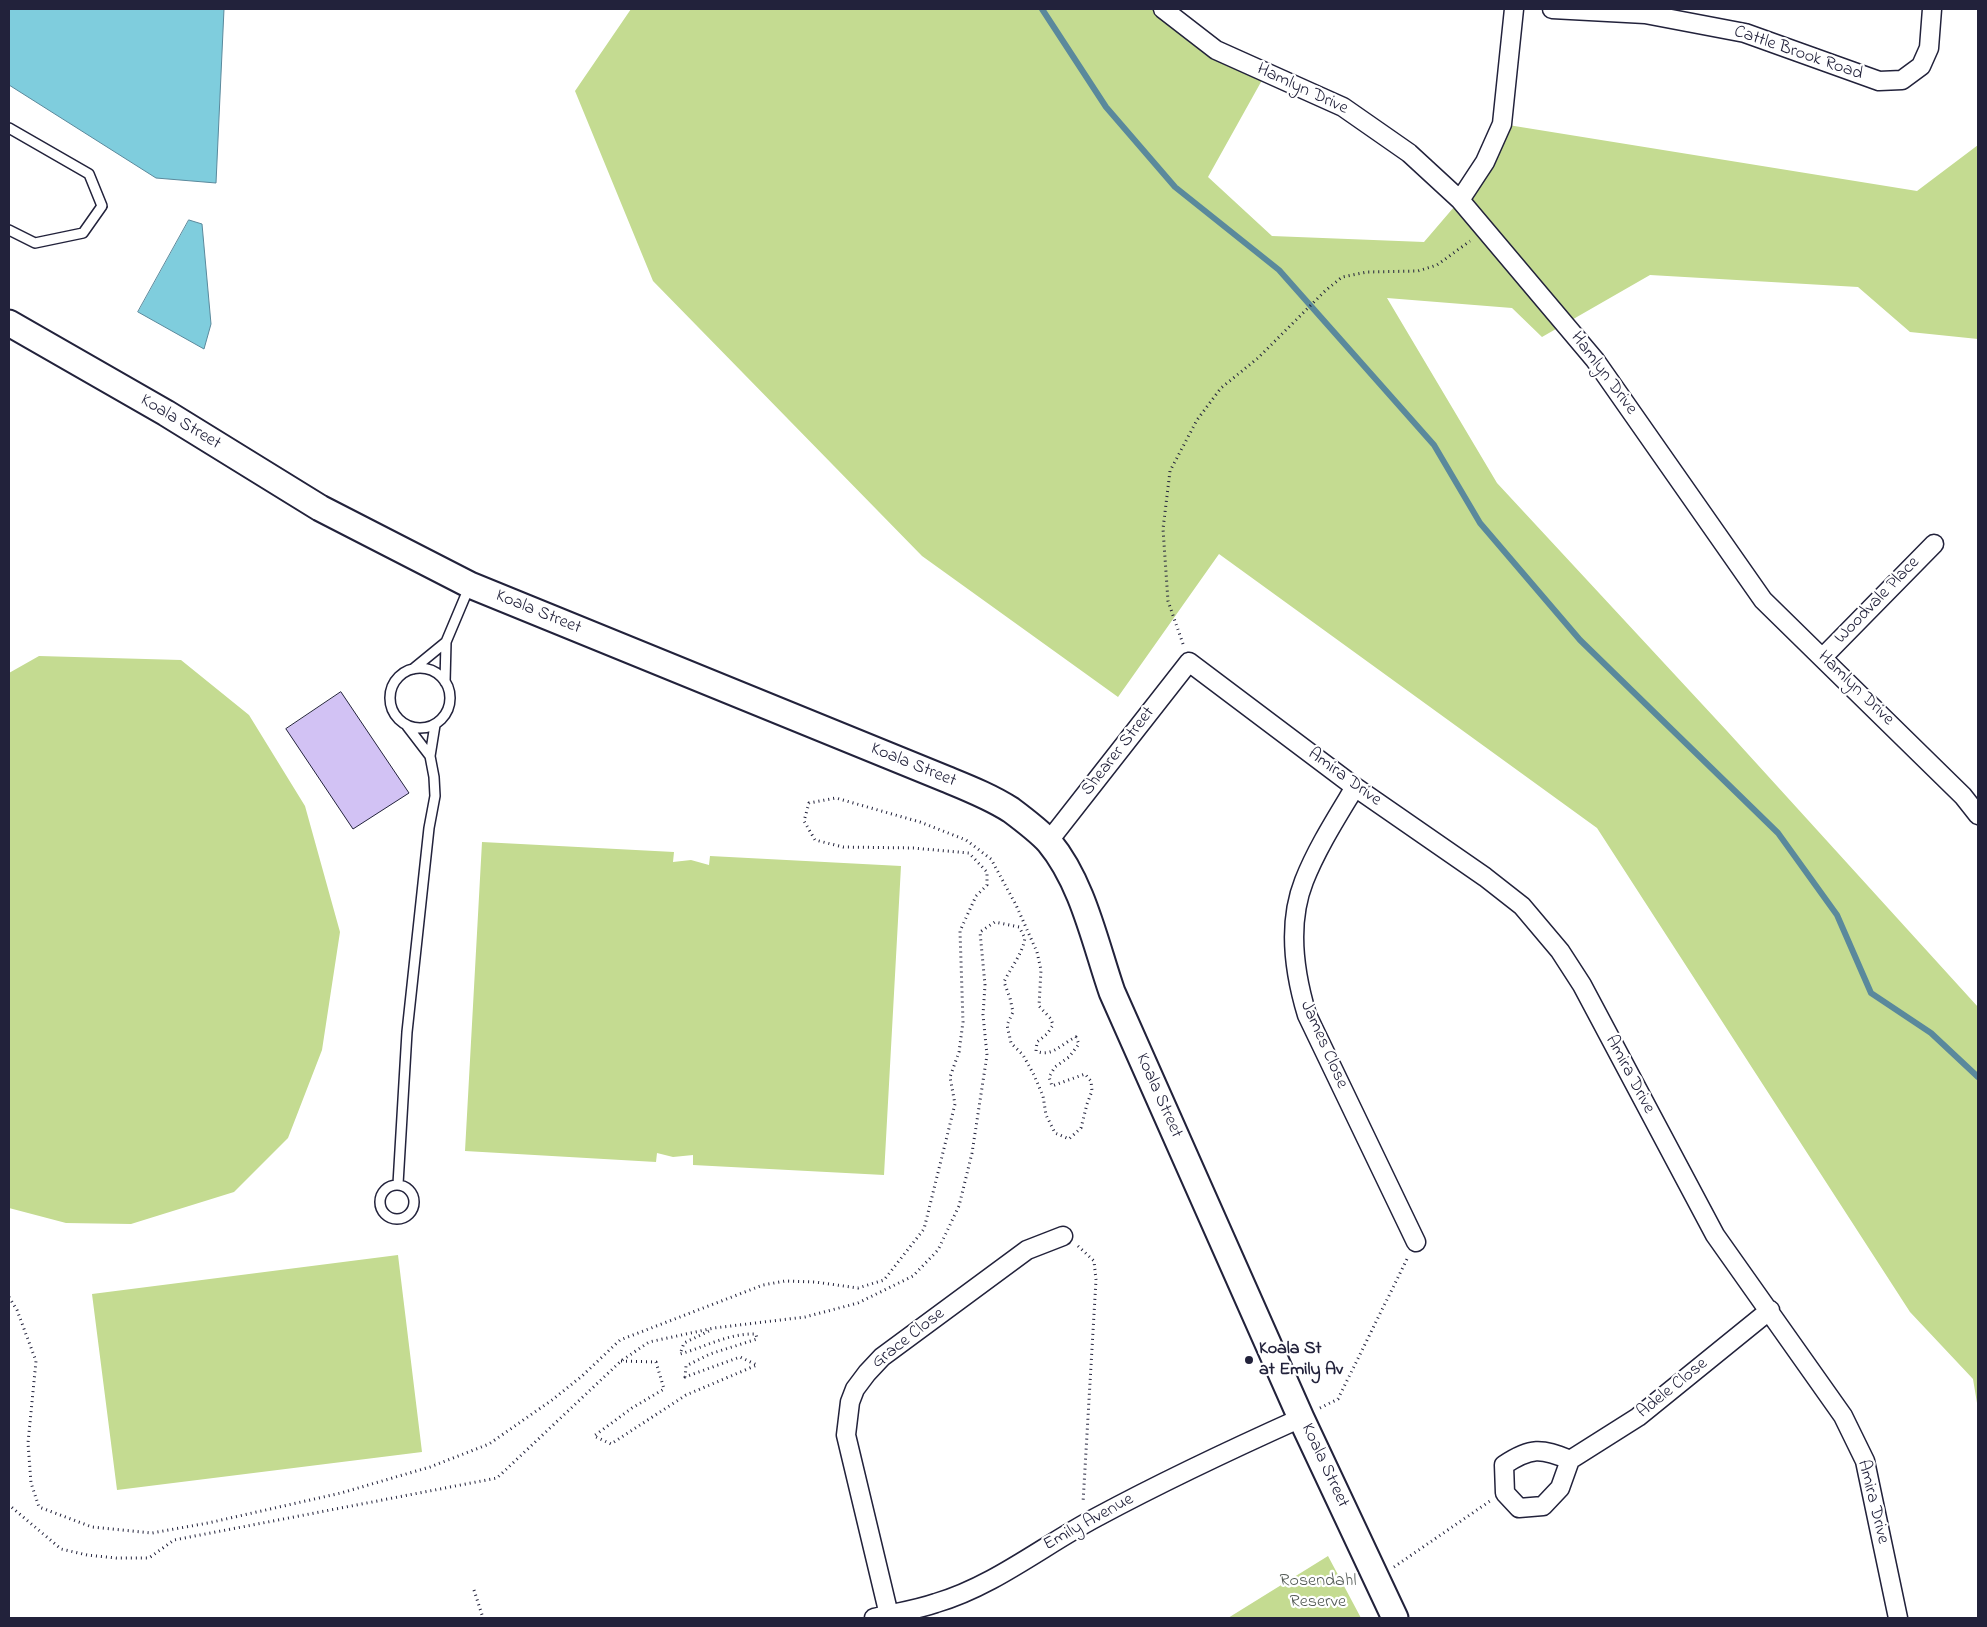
<!DOCTYPE html>
<html>
<head>
<meta charset="utf-8">
<style>
  body { margin:0 }
  #map { position:relative; width:1987px; height:1627px; overflow:hidden; background:#fff; font-family:"Indie Flower",sans-serif }
  canvas { display:block }
  .frame { position:absolute; inset:0; border:10px solid #22223b; pointer-events:none }
</style>
</head>
<body>
<div id="map">
<canvas width="1987" height="1627"></canvas>
<div class="frame"></div>
</div>
<script>
const g = document.querySelector('canvas').getContext('2d');
g.lineJoin = 'round';
function fillPath(path, color) { g.fillStyle = color; g.fill(path, 'evenodd'); }
function trace(path, color, width, dash) { g.strokeStyle = color; g.lineWidth = width; g.lineCap = dash ? 'butt' : 'round'; g.setLineDash(dash || []); g.stroke(path); }
function write(font, color, halo, rows, align = 'center') {
  g.font = font + ' "Indie Flower",sans-serif'; g.lineWidth = 4.5; g.setLineDash([]); g.textBaseline = 'middle'; g.strokeStyle = halo; g.fillStyle = color; for (const [text, x, y, turn = 0] of rows) {
    g.save(); g.translate(x, y); g.rotate((+turn || 0) * Math.PI / 180); g.textAlign = isNaN(turn) ? turn : align; if (halo) g.strokeText(text, 0, 0); g.fillText(text, 0, 0); g.restore();
  }
}
fillPath(new Path2D(`
  M631,9H1163L1266,73L1208,177L1272,236L1424,242L1460,200L1502,124L1917,191L1978,145V339L1910,332L1858,287L1650,275L1542,337L1512,308L1387,298L1497,483L1727,731L1978,1007V1409L1973,1379L1910,1312L1597,828L1219,554L1118,697L922,556L653,281L575,91Z
  M39,656L181,660L249,715L305,806L340,932L322,1050L288,1138L234,1192L131,1224L66,1223L9,1208V673Z
  M482,842L674,852L673,862L691,860L709,865L710,856L901,866L884,1175L693,1165V1155L673,1157L657,1153L656,1162L465,1151Z
  M398,1255L422,1452L117,1490L92,1294Z
  M1328,1556L1361,1618H1228Z`), '#c4db91');
const water = new Path2D(`
  M9,9H224L216,183L156,178L9,85Z
  M189,220L202,224L211,324L204,349L138,312Z`);
fillPath(water, '#7fcddd');
trace(water, '#5a899c', 1);
trace(new Path2D(`
  M1042,9L1106,107L1175,187L1279,270L1434,445L1480,523L1580,640L1778,833L1837,915L1871,993L1931,1033L1978,1077`), '#5a899c', 6);
const building = new Path2D(`
  M341,692L409,793L353,829L286,729Z`);
fillPath(building, '#d2c2f4');
trace(building, '#22223b', 1);
const lane = new Path2D(`
  M9,128L89,174L102,206L83,233L35,243L9,230
  M390 698a30 30 0 1 1 60 0a30 30 0 1 1-60 0Z
  M413,669L446,642
  M445,682L446,642L470,585
  M407,726L430,756
  M398,1184L407,1032L429,828L435,796L434,777L430,756L435,725
  M380 1202a17 17 0 1 1 34 0a17 17 0 1 1-34 0Z`);
const street = new Path2D(`
  M1163,9L1216,50L1343,107L1409,153L1460,200L1595,360L1763,600L1963,796L1978,815
  M1552,9L1645,14L1745,33L1879,81L1902,80L1921,66L1929,48L1932,9
  M1460,200L1485,162L1502,124L1514,9
  M1823,657L1934,544
  M1355,787C1337,817 1317,848 1304,881C1287,924 1294,972 1307,1015L1416,1242
  M1048,842L1189,662L1355,787L1485,877L1522,906L1560,951L1582,985L1715,1235L1843,1416L1865,1461L1898,1618
  M1570,1460C1541,1448 1531,1447 1504,1465L1505,1493L1519,1508L1543,1506L1560,1488L1570,1460L1638,1417L1770,1310
  M889,1615L846,1435L850,1402L855,1389L867,1373L882,1357L1027,1250L1063,1236
  M874,1618C894,1613 916,1610 936,1603C994,1586 1044,1545 1097,1517C1164,1481 1232,1449 1301,1418`);
const secondary = new Path2D(`
  M9,323L166,413L320,508L470,585L946,779C968,788 991,797 1011,810C1023,819 1039,831 1049,842C1083,883 1095,943 1112,992L1301,1418L1395,1618`);
trace(lane, '#22223b', 12);
trace(street, '#22223b', 21);
trace(secondary, '#22223b', 29);
trace(new Path2D(`
  M1183,644L1168,601L1163,529L1170,471L1197,420L1221,388L1258,358L1325,291L1342,277L1367,272L1418,271L1437,265L1470,241
  M1078,1246L1094,1261L1096,1280L1083,1503
  M9,1297L17,1310L36,1361L28,1443L31,1483L39,1507L92,1527L152,1533L208,1523L341,1493L430,1467L489,1444L552,1400L582,1376L620,1340L763,1285L785,1281L815,1282L858,1288L884,1280L924,1229L955,1104L950,1077L959,1052L963,1022L960,931L976,896L987,885V872L969,853L913,848L843,847L815,840L804,821L809,803L836,798L920,822L966,840L991,859L1016,905L1037,952L1041,970L1039,1006L1051,1019L1053,1025L1047,1034L1037,1042L1036,1051C1052,1058 1062,1043 1076,1037L1079,1044L1069,1057L1055,1067L1049,1077L1052,1086L1085,1074L1091,1081L1092,1091L1087,1104L1081,1128L1069,1139L1055,1133L1046,1115L1043,1096L1034,1075L1023,1055L1011,1043L1007,1025L1013,1012L1010,998L1004,982C1011,967 1022,955 1025,938L1019,927L995,922L980,932L985,985L983,1015L987,1055L972,1153L959,1206L938,1250L913,1276L858,1303L805,1317L714,1328L649,1342L621,1361L497,1478L174,1540L149,1558H116L87,1555L61,1549L9,1505
  M621,1361L656,1362L664,1389L632,1408L594,1436L611,1444L686,1395L757,1365L740,1357L685,1377L686,1366L710,1354L757,1339L756,1334C729,1333 705,1347 680,1354L684,1343L709,1331
  M1320,1408L1338,1399L1408,1257
  M1394,1567L1490,1501
  M474,1590L483,1618`), '#22223b', 3, [1, 4]);
trace(lane, '#fff', 9);
trace(street, '#fff', 18);
trace(secondary, '#fff', 25);
for (const [x, y, r, color] of [
  [1249,1360,5,"#22223b"]
]) { const dot = new Path2D(); dot.arc(x, y, r, 0, 2 * Math.PI); g.fillStyle = color; g.fill(dot); trace(dot, '#fff', 2); }
write('18px', '#22223b', '#fff', [
  ["Cattle Brook Road",1798,54,19],
  ["Hamlyn Drive",1302,90,25],
  ["Hamlyn Drive",1603,374,53],
  ["Koala Street",180,423,31],
  ["Woodvale Place",1878,601,-46],
  ["Koala Street",538,613,22],
  ["Hamlyn Drive",1855,689,44],
  ["Shearer Street",1119,752,-52],
  ["Koala Street",913,766,22],
  ["Amira Drive",1344,778,36],
  ["James Close",1323,1045,66],
  ["Amira Drive",1629,1075,62],
  ["Koala Street",1158,1096,66],
  ["Grace Close",909,1339,-38],
  ["Adele Close",1673,1389,-39],
  ["Koala Street",1324,1466,65],
  ["Amira Drive",1872,1502,76],
  ["Emily Avenue",1089,1523,-29]
]);
write('bold 18px', '#22223b', '#fff', [
  ["Koala St",1259,1350],
  ["at Emily Av",1259,1371]
], 'left');
write('18px', '#535a55', '#fff', [
  ["Rosendahl",1318,1582],
  ["Reserve",1318,1603]
]);
</script>
</body>
</html>
